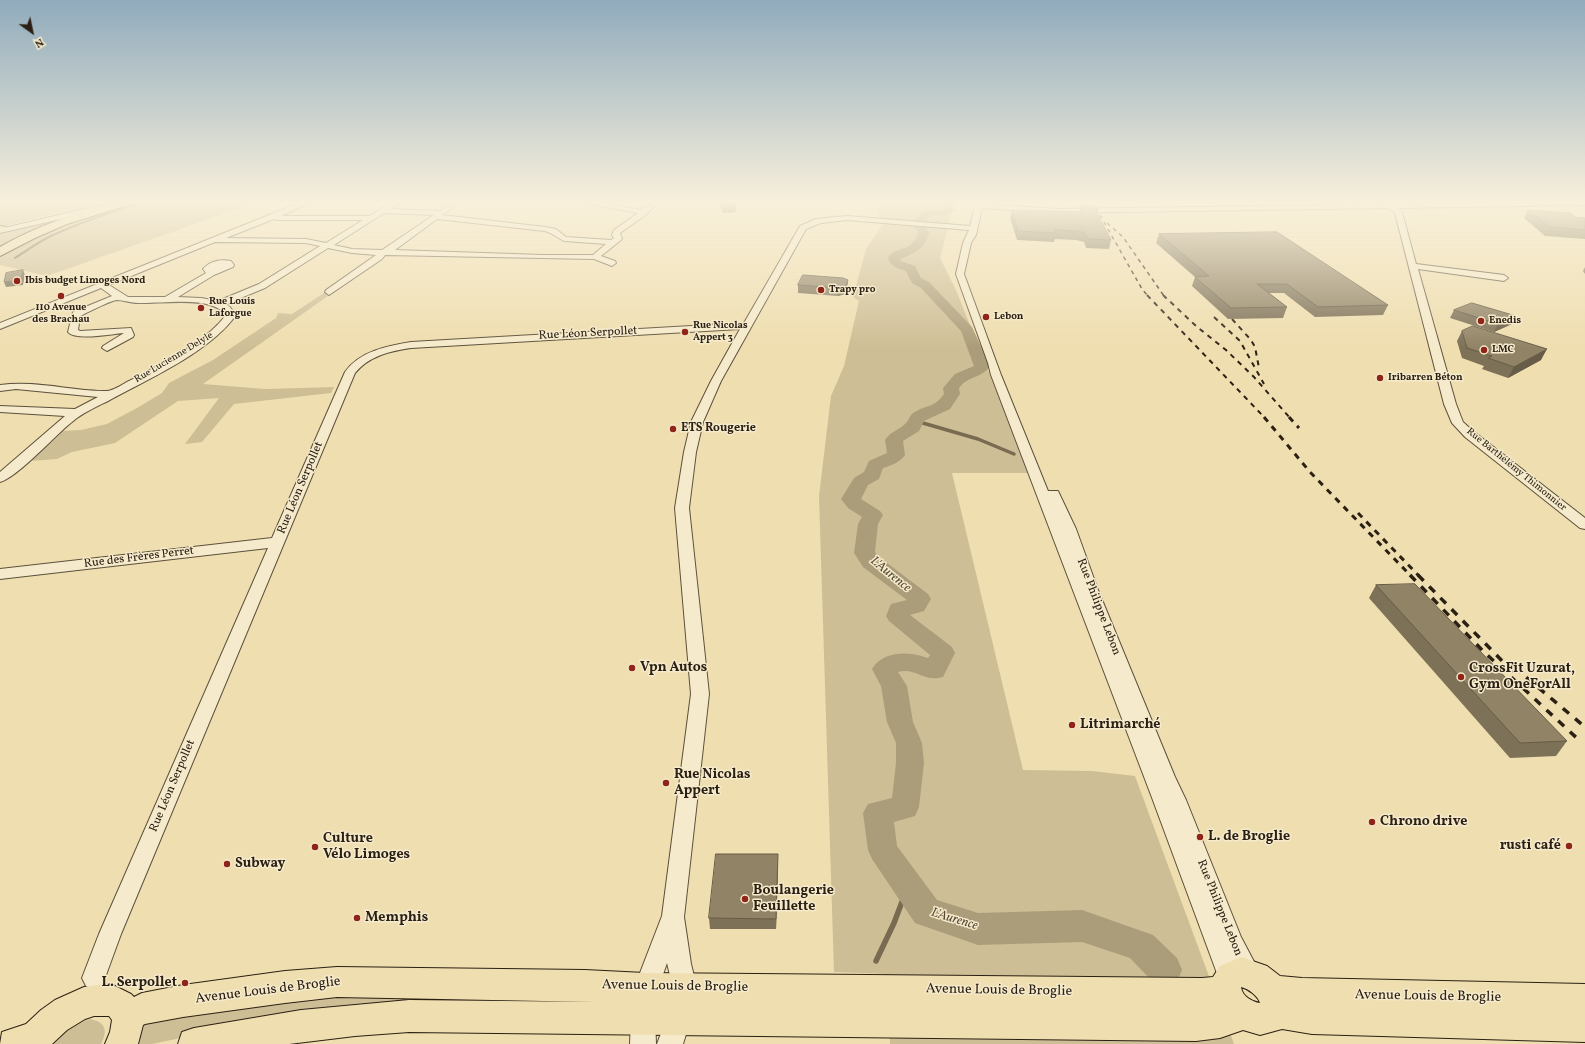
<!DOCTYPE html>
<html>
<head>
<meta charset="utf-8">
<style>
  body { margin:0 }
  #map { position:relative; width:1585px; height:1044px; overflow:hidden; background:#efdeaf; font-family:Vollkorn,serif }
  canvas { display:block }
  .north { position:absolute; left:12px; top:12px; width:40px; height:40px; -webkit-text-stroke:3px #f5eacb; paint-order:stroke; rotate:147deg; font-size:11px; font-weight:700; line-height:16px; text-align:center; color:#2b2014 }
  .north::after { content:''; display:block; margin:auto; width:14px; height:18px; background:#2b2014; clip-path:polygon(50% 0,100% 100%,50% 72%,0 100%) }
</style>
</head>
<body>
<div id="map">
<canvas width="1585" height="1044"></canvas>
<div class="north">N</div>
</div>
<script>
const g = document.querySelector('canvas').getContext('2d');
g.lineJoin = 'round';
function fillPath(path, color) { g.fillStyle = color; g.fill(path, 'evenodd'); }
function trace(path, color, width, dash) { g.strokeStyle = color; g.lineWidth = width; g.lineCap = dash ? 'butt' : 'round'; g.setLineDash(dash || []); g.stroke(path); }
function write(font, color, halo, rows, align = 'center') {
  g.font = font + ' Vollkorn,serif'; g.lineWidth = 3; g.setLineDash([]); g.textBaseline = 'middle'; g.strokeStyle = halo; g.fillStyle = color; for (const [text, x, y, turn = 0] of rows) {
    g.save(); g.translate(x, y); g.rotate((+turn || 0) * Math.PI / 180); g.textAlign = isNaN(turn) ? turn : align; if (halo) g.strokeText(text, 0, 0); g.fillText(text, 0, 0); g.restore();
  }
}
fillPath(new Path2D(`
  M0,201H110L0,227Z
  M134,201H268L249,205L47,276L0,265V233Z
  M882,201H955L940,258L956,290L1029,473H952L1023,770L1092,771L1135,776L1234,1044H890L885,974L834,972L819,496L831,396L844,366L859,301L853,297L866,249L884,223L876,210Z
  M327,291H335L203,384L265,389L334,387L331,393L234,404L202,442L185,444L219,398L178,401L115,443L72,452L57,459L29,461L60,431L81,430L107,424L137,408L162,393L169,383L213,360L276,318L278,313L292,314Z
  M266,995L429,997L426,1003L242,1025L152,1044H134L142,1025L208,1007Z
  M90,1019C106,1022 108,1031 101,1044H50C61,1032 74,1022 90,1019Z`), '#cebe95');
trace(new Path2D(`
  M15,258C26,251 37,243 49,237C80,222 114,211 147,201`), '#786b51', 2);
trace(new Path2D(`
  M916,421L978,439L1014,454`), '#786b51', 3.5);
trace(new Path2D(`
  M876,961L894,923L908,886`), '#786b51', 5.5);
fillPath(new Path2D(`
  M944,201H954L952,204L954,210C948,217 939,215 931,215L925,221L924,226L929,232C927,247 914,254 900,259L901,261L915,266L921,278L929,282L972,327L990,366C981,379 969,375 959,388L960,394L950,409L924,421L919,431L903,441L905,455C899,463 892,465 883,468L879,479L868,485L861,499L880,511L883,515L878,524L875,552L879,557L928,594L931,599L924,611L910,615L952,647L955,653L943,677C924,683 916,667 898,672L907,686L913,722L922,743L924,763L919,807L915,816L894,822L897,846L937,900L978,913L1082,910L1153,935L1177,958L1182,970L1177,982L1165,987L1153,982L1130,958L1082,942L978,945L915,923L872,859L868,850L863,813L868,804L892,798L896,763V743L887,722L881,686L872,669C883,650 910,651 928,658L930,655L889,621L886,616L891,604L907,600L863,567L854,553L858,524L862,517L848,508L841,499L854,478L864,472L869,461L887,453L885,440C892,430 898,431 905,424C908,422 909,417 912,414C925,404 934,409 944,394L943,388L955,374L974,366L961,331L921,288L912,283L906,271C897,268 890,267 888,257C897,246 914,252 918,232L914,226L915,220L924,210L944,209L942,204Z`), '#ac9d7a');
const minor = new Path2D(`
  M304,201H314L281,216H370L393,201H402L391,209L440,211L453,201H461L442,215L545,227L556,229L566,237L611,240L614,238L612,235L614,230L638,213L572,201H591L642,210L649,205L653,207L647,214L620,233L622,238L621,240L601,256L615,261L616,263L612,266L594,259L385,255L382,259L329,295L325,292L326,290L376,255L352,253L328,248L265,288L226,304L229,306L236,315C210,352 148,379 108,401C96,407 82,413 72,422C55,435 18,477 0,482V472L65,416L0,412V406L75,409L98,397L16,389L0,391V385C36,380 71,391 106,391C114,391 124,383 131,380C163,362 203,345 226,315C211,295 161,304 138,303C132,303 122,300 117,300C109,301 89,312 80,316L78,330L80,331L131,328L134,335L133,337L107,351L102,348L103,346L124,333C111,334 76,341 68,332L73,312L112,296L101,288L0,329V323ZM384,213L434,215L382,250L352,249L334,245ZM274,219L277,220H363L326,243L306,239L226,238ZM437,219L545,231L550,233L564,241L606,244L593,255H542L395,250ZM215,242L306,243L320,246L259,284L218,301L201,298L178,297L214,275L233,267L234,265L231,261C220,259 210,261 203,269L206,273L165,297H128L109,285Z
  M976,201H983V204L1058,209L1585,201V205L1398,208L1402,212L1416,264L1504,275L1508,278L1504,281L1418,269L1456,404L1463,422L1473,431L1585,518V529L1580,528L1465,437L1452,423L1444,404L1395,213L1389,208L1058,213L982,208L976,235L971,243L964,274L1001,375L1048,491H1058L1076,529L1098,590L1175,777L1186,800L1241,937L1260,973L1256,981L1248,985L1240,981L1238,984L1230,988L1222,984L1218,976L1151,795L991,375L988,363L956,274L963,243L969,230L847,220L821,223L806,229L721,381L703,422L696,452L689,508L709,694L684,917L691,964L697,988L693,1001L684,1004L675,1001L672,992L673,988L667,963L654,1000L645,1003L636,1000L633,991L662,916L691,694L675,508L684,452L691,422L711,381L740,329L411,348C390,351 369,356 355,373L121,934L102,986L94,990L86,986L82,978L99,934L268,548L0,579V569L272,538L345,372C360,351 387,346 411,342L744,323L800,226L816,219L847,216L970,226Z
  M101,205L105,207L104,209L0,233V229Z
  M643,1004L652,1007L655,1016L656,1044H630L631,1016L634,1007Z
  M679,1006L688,1009L691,1018L683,1044H657L670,1009Z`);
const major = new Path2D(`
  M1241,957L1267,966L1280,976L1302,978L1585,984V1042L1312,1034L1282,1029L1260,1035L1243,1030L1220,1038L1196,1041L409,1032L355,1036L289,1044H178L182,1032L194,1028L301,1010L409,1000L596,1002L337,997L285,1003L183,1017L145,1024L143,1025L138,1044H105L110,1032L112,1020L109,1016H94L85,1019L67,1030L52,1044H0L2,1032L26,1024L41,1010L55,1000L84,987L104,984L113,985L131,994L134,997L142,993L183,985L285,971L337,967L585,970L645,973L1202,978L1213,977L1220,966ZM1241,987C1249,989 1258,996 1260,1003C1252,1002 1242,996 1241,987Z`);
const highway = new Path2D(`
  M116,201H135L134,203L67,224L35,238L0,256V247C36,226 76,213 116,201Z
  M0,226L6,227L8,229L6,231L0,232Z`);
trace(minor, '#5c503b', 2);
trace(major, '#2b2014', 2);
trace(highway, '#2b2014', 2);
fillPath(minor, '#f5eacb');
fillPath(major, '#efdeaf');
fillPath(highway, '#efdeaf');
trace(new Path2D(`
  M1092,201L1142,289L1148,296
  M1107,223L1123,237L1164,296`), '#2b2014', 1.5, [4, 4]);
trace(new Path2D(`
  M1147,295L1265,418
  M1163,295L1196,326L1226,350L1254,377L1290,418
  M1214,317L1240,341L1264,384
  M1232,319L1251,340L1255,347L1259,368`), '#2b2014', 2, [5, 5]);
trace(new Path2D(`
  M1264,417L1310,472L1411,576
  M1289,417L1299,428
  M1358,513L1419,576`), '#2b2014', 3, [6, 6]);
trace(new Path2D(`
  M1410,575L1483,651L1580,741
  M1418,575L1517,676
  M1514,667L1585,727`), '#2b2014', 3.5, [8, 8]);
fillPath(new Path2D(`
  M718,201H735L736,203V212L723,213L719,204Z
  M1080,206L1111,240L1109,249L1086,248L1084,242L1076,240L1055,239L1054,242L1017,240L1010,218L1012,210L1079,212Z
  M1528,210L1575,217L1585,218V239L1545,236L1524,218Z
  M1159,234L1388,305L1383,315L1315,317L1284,293H1269L1287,307L1283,318L1228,319L1192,286L1195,277L1156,243Z
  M1585,267V274L1583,271Z
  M848,280L847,288L845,294L838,296L798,293V285Z
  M1454,310L1516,316L1512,324L1494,332L1450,318Z
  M1462,331L1541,360L1508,378L1482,369L1484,366L1462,358L1457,341Z
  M1376,585L1567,741L1556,756L1510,758L1369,598Z
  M778,865L776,929H710L709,918Z`), '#7d7157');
fillPath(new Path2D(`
  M736,203V212L723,213L722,205Z
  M23,270L25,275L23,285L6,287L4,282Z
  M848,280L847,288L845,294L838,296L839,288Z
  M1516,316L1512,324L1494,332L1498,324Z
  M1547,349L1541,360L1508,378L1514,367Z
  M778,854V865L776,929V919Z`), '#665c47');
const building = new Path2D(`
  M721,201H735L736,203L722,205Z
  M1080,206H1093L1111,240L1088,239L1085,233L1078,231L1055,230L1056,233L1018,231L1012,210L1084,212Z
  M1528,210L1570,213L1575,217L1585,218V230L1550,227Z
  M1277,232L1388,305L1318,307L1287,284H1257L1287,307L1231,308L1195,277L1209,276L1159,234Z
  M23,270L21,280L4,282L6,273Z
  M803,275L843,278L848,280L845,287L839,288L798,285Z
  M1472,303L1516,316L1498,324L1454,310Z
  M1473,326L1547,349L1514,367L1488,358L1492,356L1467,348L1462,331Z
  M1415,584L1567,741L1520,743L1376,585Z
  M716,854H778L776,919L709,918Z`);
fillPath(building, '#918365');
trace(building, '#665c47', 1);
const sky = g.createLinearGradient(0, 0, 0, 348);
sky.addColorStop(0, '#90abbc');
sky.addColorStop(0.58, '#f8f0db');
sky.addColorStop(1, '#f8f0db00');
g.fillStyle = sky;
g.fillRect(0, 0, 1585, 348);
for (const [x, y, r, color] of [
  [17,281,4,"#8f2418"],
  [821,290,4,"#8f2418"],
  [61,296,4,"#8f2418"],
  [201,308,4,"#8f2418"],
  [986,317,4,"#8f2418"],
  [1481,321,4,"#8f2418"],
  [685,332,4,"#8f2418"],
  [1484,350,4,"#8f2418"],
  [1380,378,4,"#8f2418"],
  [673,429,4,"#8f2418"],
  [632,668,4,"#8f2418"],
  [1461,677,4,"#8f2418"],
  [1072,725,4,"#8f2418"],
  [666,783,4,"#8f2418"],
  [1372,822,4,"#8f2418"],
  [1200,837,4,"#8f2418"],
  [1569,846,4,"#8f2418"],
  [315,847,4,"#8f2418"],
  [227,864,4,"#8f2418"],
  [745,899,4,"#8f2418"],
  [357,918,4,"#8f2418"],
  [185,983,4,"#8f2418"]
]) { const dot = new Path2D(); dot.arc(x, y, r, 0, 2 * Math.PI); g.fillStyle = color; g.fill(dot); trace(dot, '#f5eacb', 1.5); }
write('bold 10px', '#2b2014', '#f5eacb', [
  ["Ibis budget Limoges Nord",25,281],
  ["Trapy pro",829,290],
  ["Rue Louis",209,302],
  ["Laforgue",209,314],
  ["110 Avenue",61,308,"center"],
  ["des Brachau",61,320,"center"],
  ["Lebon",994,317],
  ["Enedis",1489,321],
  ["Rue Nicolas",693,326],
  ["Appert 3",693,338],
  ["LMC",1492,350],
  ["Iribarren Béton",1388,378]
], 'left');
write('10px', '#2b2014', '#f5eacb', [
  ["Rue Lucienne Delyle",174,358,-31],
  ["Rue Barthélémy Thimonnier",1516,470,39]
]);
write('12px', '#2b2014', '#f5eacb', [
  ["Rue Léon Serpollet",588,334,-3],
  ["Rue Léon Serpollet",301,488,-67],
  ["Rue des Frères Perret",139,558,-7],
  ["Rue Philippe Lebon",1098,607,69],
  ["Rue Léon Serpollet",173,786,-67],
  ["Rue Philippe Lebon",1219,908,68]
]);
write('bold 12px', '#2b2014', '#f5eacb', [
  ["ETS Rougerie",681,429]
], 'left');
write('italic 13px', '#584c38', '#f5eacb', [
  ["L'Aurence",890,575,39],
  ["L'Aurence",954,920,17]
]);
write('bold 14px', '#2b2014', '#f5eacb', [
  ["Vpn Autos",640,668],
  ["CrossFit Uzurat,",1469,669],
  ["Gym OneForAll",1469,685],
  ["Litrimarché",1080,725],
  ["Rue Nicolas",674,775],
  ["Appert",674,791],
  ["Chrono drive",1380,822],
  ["L. de Broglie",1208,837],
  ["Culture",323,839],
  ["Vélo Limoges",323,855],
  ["rusti café",1561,846,"right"],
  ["Subway",235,864],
  ["Boulangerie",753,891],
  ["Feuillette",753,907],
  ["Memphis",365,918],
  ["L. Serpollet",177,983,"right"]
], 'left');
write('14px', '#2b2014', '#f5eacb', [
  ["Avenue Louis de Broglie",675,987,1],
  ["Avenue Louis de Broglie",268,991,-7],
  ["Avenue Louis de Broglie",999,991,1],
  ["Avenue Louis de Broglie",1428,997,1]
]);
</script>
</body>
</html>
